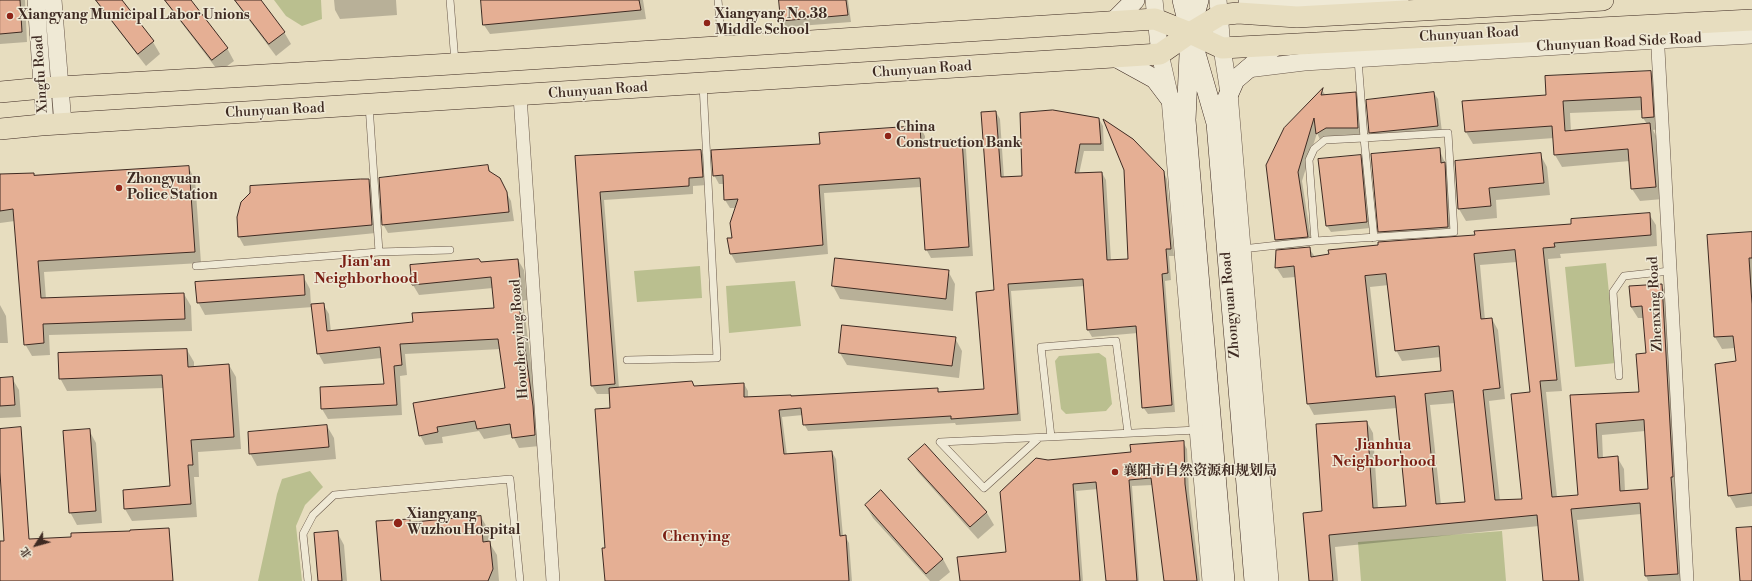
<!DOCTYPE html>
<html>
<head>
<meta charset="utf-8">
<style>
  body { margin:0 }
  #map { position:relative; width:1752px; height:581px; overflow:hidden; background:#e7ddbf; font-family:"Libre Bodoni","Noto Serif SC",serif }
  canvas { display:block }
  .north { position:absolute; left:16px; top:525px; width:40px; height:40px; -webkit-text-stroke:3px #efe9d5; paint-order:stroke; rotate:233deg; font-size:11px; font-weight:700; line-height:16px; text-align:center; color:#3e2a22 }
  .north::after { content:''; display:block; margin:auto; width:14px; height:18px; background:#3e2a22; clip-path:polygon(50% 0,100% 100%,50% 72%,0 100%) }
</style>
</head>
<body>
<div id="map">
<canvas width="1752" height="581"></canvas>
<div class="north">北</div>
</div>
<script>
const g = document.querySelector('canvas').getContext('2d');
g.lineJoin = 'round';
function fillPath(path, color) { g.fillStyle = color; g.fill(path, 'evenodd'); }
function trace(path, color, width, dash) { g.strokeStyle = color; g.lineWidth = width; g.lineCap = dash ? 'butt' : 'round'; g.setLineDash(dash || []); g.stroke(path); }
function write(font, color, halo, rows, align = 'center') {
  g.font = font + ' "Libre Bodoni","Noto Serif SC",serif'; g.lineWidth = 3; g.setLineDash([]); g.textBaseline = 'middle'; g.strokeStyle = halo; g.fillStyle = color; for (const [text, x, y, turn = 0] of rows) {
    g.save(); g.translate(x, y); g.rotate((+turn || 0) * Math.PI / 180); g.textAlign = isNaN(turn) ? turn : align; if (halo) g.strokeText(text, 0, 0); g.fillText(text, 0, 0); g.restore();
  }
}
fillPath(new Path2D(`
  M274,0H321L322,19L302,26L286,16Z
  M1606,263L1616,363L1575,367L1565,267Z
  M700,266L702,298L637,302L634,271Z
  M795,281L801,326L729,333L726,286Z
  M1099,353L1106,358L1112,404L1106,411L1066,414L1061,409L1055,361L1059,356Z
  M310,471L323,487L305,505L296,526L302,581H258L277,494L282,479Z
  M1502,531L1506,581H1361L1358,542Z`), '#babf8f');
fillPath(new Path2D(`
  M0,0H25L27,42L0,44Z
  M95,0H121L153,42L160,54L146,66Z
  M164,0H190L227,48L234,61L219,72Z
  M234,0H259L284,32L291,44L276,56Z
  M334,0H396L397,15L340,19L335,10Z
  M482,0H643L646,19L490,34L484,25Z
  M780,0H848L851,22L786,27L782,20Z
  M1651,72L1658,84L1660,129L1653,130L1656,136L1663,199L1640,201L1632,189L1630,161L1562,167L1555,155L1554,138L1473,144L1466,132L1547,96ZM1642,110L1643,118L1647,124L1571,132L1570,113Z
  M1322,90L1326,96L1355,94L1360,102L1363,136H1331L1321,142L1317,133L1302,181L1312,245L1281,249L1276,240L1267,165L1284,129Z
  M1434,93L1438,99L1442,132L1373,139L1370,132Z
  M996,112L1000,119L1004,178L1023,177L1099,119L1103,126L1104,151H1084L1079,174L1102,173L1106,180L1111,260H1129L1163,171L1167,179L1174,256H1169L1171,280L1165,281L1175,412L1148,414L1143,407L1138,333L1092,337L1088,330L1085,286L1011,291L1021,421L956,425L955,423L808,431L804,424L803,415L782,417L787,455L832,452L836,459L843,536H845L849,543L852,581H606L610,394H597L592,386L576,157L701,151L706,160L707,185L693,186V194L604,200L619,388L692,382L695,387L744,384L748,391V397L937,389L939,393L985,389L995,291Z
  M920,127L925,136V142L961,140L966,149L973,256L931,258L926,249L921,187L824,193L828,254L736,263L731,254L728,239H733L736,208H730L725,200V184H719L714,175L821,145Z
  M1439,149L1449,172L1452,236L1384,240L1379,232Z
  M1540,154L1547,167L1550,195L1496,200L1497,218L1466,221L1459,209L1456,162Z
  M1360,156L1364,162L1370,228L1331,232L1327,226L1320,160Z
  M487,166L492,174L504,188L511,201L514,221L388,233L383,224Z
  M188,167L195,179L201,263L44,272L46,299L184,294L191,306L192,331L49,335L50,355L32,356L25,344L15,221L0,223V175L34,174L35,176Z
  M368,180L373,189L376,233L244,246L239,237L238,217Z
  M1649,214L1656,225L1657,246L1560,254L1561,258L1548,259L1562,391L1546,392L1557,497L1579,496L1571,396L1640,393L1648,354L1644,318H1638L1631,307L1661,285L1668,296L1683,581H1648L1646,576L1641,514L1577,520L1584,581H1544L1539,526L1335,547L1338,581H1310L1323,512L1367,422L1373,433L1378,509L1407,507L1397,408L1314,415L1308,404L1296,277L1283,278L1276,267L1309,248L1315,257ZM1517,262L1531,393L1523,499L1500,501L1489,401L1505,399L1498,330L1492,319L1485,320L1480,265ZM1389,285L1396,350L1402,361L1441,357L1442,372L1380,378L1370,287ZM1455,403L1466,503L1441,505L1430,405ZM1645,431L1649,490L1625,491L1624,469L1617,457L1603,459L1602,435Z
  M1752,233V506L1736,508L1729,495L1737,362L1735,348L1722,349L1715,337Z
  M836,259L948,271L955,284L953,311L840,299L833,286Z
  M518,260L524,270L527,300L523,301L538,417L540,446L519,448L512,434L484,439L479,431L442,437L443,443L425,445L420,435L506,389L501,349L405,354L407,375L400,376L402,415L328,419L322,409L321,388L385,385L382,358L324,364L318,353L313,307L205,315L198,302L303,276L310,289L311,305L323,304L329,314L331,332L414,323L495,309L493,288L419,295L413,285L481,264Z
  M0,305L6,316L8,343H0Z
  M955,338L962,351L959,378L847,365L840,353Z
  M187,350L194,362V367L229,365L236,377L241,449L198,452L199,477H194L197,517L132,521L125,509L171,487L164,388L67,391L60,378Z
  M12,378L19,390L21,417L0,418V379Z
  M327,426L334,438L336,459L257,466L250,453Z
  M21,428L29,540L169,529L173,581H0V542H5L0,456V430Z
  M89,430L96,443L102,523L77,525L70,512Z
  M1183,442L1187,449L1189,492L1200,581H1165L1153,485L1132,486L1139,581H1107L1098,489L1076,491L1083,581H961L1007,553L1048,461L1132,453Z
  M925,445L987,513L994,525L978,539L917,471L910,459Z
  M881,492L943,559L950,572L939,581H930L873,518L866,506Z
  M481,517L488,529L489,542L497,555L499,581H382L409,520L411,523Z
  M337,532L344,545L347,581H319Z`), '#0003');
const building = new Path2D(`
  M0,0H20L22,32L0,34Z
  M96,0H122L154,41L138,54Z
  M165,0H191L228,48L212,60Z
  M235,0H261L285,32L269,44Z
  M481,0H639L641,10L483,25Z
  M779,0H846L848,15L781,21Z
  M1651,71L1654,117L1642,118L1641,97L1563,101L1565,131L1650,123L1656,187L1631,189L1628,149L1554,155L1552,126L1465,132L1462,101L1546,95L1545,76Z
  M1323,88L1321,95L1356,92L1358,128H1326L1316,134L1314,118L1298,172L1308,237L1275,240L1266,165L1284,128Z
  M1434,92L1438,126L1369,133L1366,100Z
  M1053,110L1099,118L1101,144H1080L1075,173L1102,172L1107,260L1128,259L1124,170L1103,119L1133,139L1164,171L1171,249H1166L1168,273L1162,274L1172,405L1142,408L1136,326L1087,330L1083,279L1008,284L1018,414L951,419V416L803,425L801,408L779,410L784,454L832,451L840,536L846,535L849,581H605L602,548H605L595,409L610,408L609,388L692,381L694,386L744,383V397L791,395V396L938,388V392L984,389L976,292L994,290L981,112L996,111L1001,177L1022,176L1020,113Z
  M920,126L921,142L962,139L969,247L925,250L920,178L819,185L823,245L730,254L727,238H732L730,223L738,199L724,200L723,175L713,176L711,150L820,144L819,133Z
  M1440,148L1441,163L1445,162L1448,227L1378,232L1371,154Z
  M701,150L703,177L689,178V186L600,192L615,384L591,386L575,156Z
  M1541,153L1544,183L1489,188L1491,206L1458,209L1455,161Z
  M1361,155L1367,222L1326,226L1318,159Z
  M488,165L489,171L500,178L507,192L509,212L382,225L379,178Z
  M189,166L195,252L38,261L41,298L184,293L185,319L43,324L44,343L24,345L13,209L0,211V174L34,173V175Z
  M361,179H369L372,225L238,237L237,217L241,202L250,193V186Z
  M1650,213L1651,235L1554,243L1555,247L1543,248L1557,380L1540,381L1552,497L1578,495L1570,395L1639,392L1636,354L1646,353L1642,306L1631,307L1629,286L1662,284L1673,477H1671L1678,574L1645,576L1640,503L1571,509L1579,581H1543L1537,515L1329,535L1333,581H1309L1303,513L1322,511L1316,424L1367,421L1373,508L1406,506L1395,396L1307,404L1294,266L1275,268L1276,250L1310,247L1311,257L1329,254L1328,250L1378,245V242L1475,235L1474,231L1571,224V219ZM1515,250L1530,392L1511,394L1522,499L1495,500L1483,390L1500,388L1492,318L1481,319L1474,254ZM1386,274L1395,351L1439,346L1441,371L1376,377L1365,276ZM1453,391L1465,502L1436,504L1425,394ZM1644,420L1648,489L1620,491L1618,456L1598,458L1596,424Z
  M1752,232V258H1749L1752,304V493L1728,496L1715,364L1736,361L1733,336L1714,337L1707,235Z
  M835,258L949,270L946,299L832,286Z
  M479,259L481,262L518,259L521,290L517,291L533,406L535,435L512,438L510,424L477,429L475,421L437,427L438,432L419,436L413,403L505,388L498,339L400,344L402,365L394,366L397,405L321,409L320,387L384,384L380,347L317,354L311,304L324,303L327,331L413,322L412,313L494,308L491,277L412,285L410,265Z
  M304,275L305,295L197,303L195,282Z
  M842,325L956,337L952,366L839,353Z
  M187,349L188,367L229,364L234,437L191,440L193,465H188L191,504L124,509L123,490L170,486L162,375L59,379L58,353Z
  M13,377L15,405L0,406V378Z
  M327,425L329,447L249,454L248,432Z
  M21,427L29,539L71,537V533L130,531V530L169,528L173,581H0V541H4L0,472V429Z
  M90,429L96,511L69,513L63,431Z
  M1184,441L1185,484L1197,581H1164L1151,478L1129,480L1137,581H1106L1096,482L1073,484L1080,581H960L957,557L1006,552L1000,492L1036,458L1048,460L1131,452L1130,445Z
  M925,444L987,512L970,527L908,459Z
  M881,490L943,559L926,574L865,505Z
  M481,516L483,542L490,541L493,569L488,581H381L376,521L410,519V522Z
  M1752,527V581H1740L1736,528Z
  M338,531L342,581H318L314,533Z`);
fillPath(building, '#e5af94');
trace(building, '#3e2a22', 1);
const service = new Path2D(`
  M450,0L455,62
  M718,0L722,45
  M1358,59L1364,138L1325,140L1314,149L1309,160L1315,241L1454,232L1448,133L1364,138L1374,238
  M1242,249L1315,241
  M379,252L450,250
  M196,266L379,252L369,105
  M627,360L717,358L703,84
  M1619,376L1613,292L1624,276L1670,271
  M1051,437L1041,347L1116,341L1128,433
  M1039,438L984,488L940,442L1198,430
  M308,581L303,534L313,515L334,495L510,479L520,581`);
const minor = new Path2D(`
  M1657,31L1687,581
  M520,96L553,581`);
const tertiary = new Path2D(`
  M36,0L45,125
  M53,0L63,124
  M1154,0L1160,54L1170,98L1211,581
  M1218,0L1222,48L1229,93L1270,581
  M1262,0L1335,4L1400,0
  M1247,69L1304,62L1657,40L1752,35`);
const secondary = new Path2D(`
  M1182,0L1190,33L1186,120L1225,581
  M1199,0L1190,33L1216,123L1254,581
  M1248,0L1284,12
  M1114,21L1135,0
  M1115,57L1155,79L1186,120
  M1216,123L1235,80L1275,46`);
const primary = new Path2D(`
  M0,92L43,88L435,65L1155,19L1190,33L1220,15L1238,13L1297,17L1603,0
  M0,129L41,125L1160,54L1190,33L1222,48L1752,20`);
trace(service, '#685749', 8);
trace(minor, '#685749', 14);
trace(tertiary, '#685749', 18);
trace(secondary, '#3e2a22', 20);
trace(primary, '#3e2a22', 22);
trace(service, '#efe9d5', 7);
trace(minor, '#efe9d5', 13);
trace(tertiary, '#efe9d5', 17);
trace(secondary, '#efe9d5', 19);
trace(primary, '#e7ddbf', 21);
for (const [x, y, r, color] of [
  [10,16,4,"#8f2418"],
  [707,23,4,"#8f2418"],
  [888,136,4,"#8f2418"],
  [119,188,4,"#8f2418"],
  [1115,472,4,"#8f2418"],
  [398,523,5,"#8f2418"]
]) { const dot = new Path2D(); dot.arc(x, y, r, 0, 2 * Math.PI); g.fillStyle = color; g.fill(dot); trace(dot, '#efe9d5', 1.5); }
write('bold 14px', '#3e2a22', '#efe9d5', [
  ["Xiangyang No.38",715,15],
  ["Middle School",715,31],
  ["Xiangyang Municipal Labor Unions",18,16],
  ["China",896,128],
  ["Construction Bank",896,144],
  ["Zhongyuan",127,180],
  ["Police Station",127,196],
  ["襄阳市自然资源和规划局",1123,472],
  ["Xiangyang",407,515],
  ["Wuzhou Hospital",407,531]
], 'left');
write('14px', '#3e2a22', '#efe9d5', [
  ["Chunyuan Road",1469,35,-3],
  ["Chunyuan Road Side Road",1619,43,-3],
  ["Chunyuan Road",922,70,-4],
  ["Xingfu Road",41,74,-94],
  ["Chunyuan Road",598,91,-4],
  ["Chunyuan Road",275,111,-3],
  ["Zhenxing Road",1656,304,-93],
  ["Zhongyuan Road",1231,305,-95],
  ["Houchenying Road",520,339,-94]
]);
write('bold 15px', '#7a1f14', '#efe9d5', [
  ["Jian'an",366,262],
  ["Neighborhood",366,279],
  ["Jianhua",1384,445],
  ["Neighborhood",1384,462],
  ["Chenying",696,537]
]);
</script>
</body>
</html>
